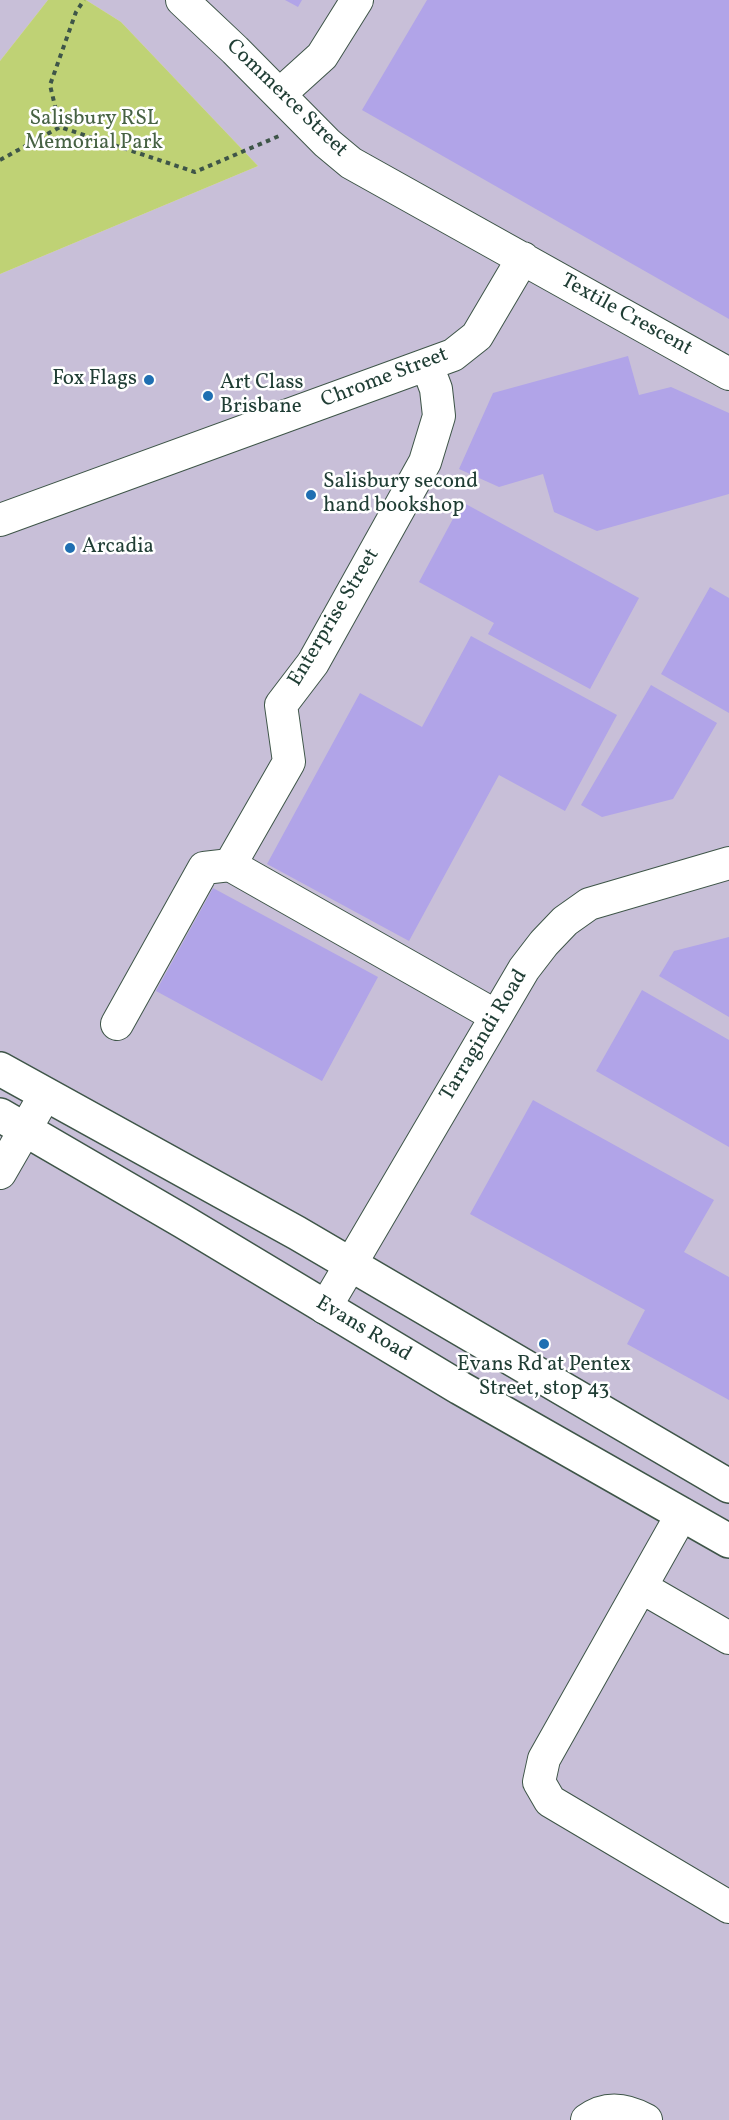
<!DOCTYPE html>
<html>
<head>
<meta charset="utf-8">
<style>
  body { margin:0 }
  canvas { display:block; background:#ebdebb }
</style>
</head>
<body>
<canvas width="729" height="2120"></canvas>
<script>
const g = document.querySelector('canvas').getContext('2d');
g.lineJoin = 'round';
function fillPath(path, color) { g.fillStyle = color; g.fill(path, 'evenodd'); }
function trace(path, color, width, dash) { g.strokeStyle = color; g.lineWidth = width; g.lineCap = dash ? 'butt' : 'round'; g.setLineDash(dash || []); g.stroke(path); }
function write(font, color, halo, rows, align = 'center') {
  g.font = font + ' Vollkorn,serif'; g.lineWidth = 5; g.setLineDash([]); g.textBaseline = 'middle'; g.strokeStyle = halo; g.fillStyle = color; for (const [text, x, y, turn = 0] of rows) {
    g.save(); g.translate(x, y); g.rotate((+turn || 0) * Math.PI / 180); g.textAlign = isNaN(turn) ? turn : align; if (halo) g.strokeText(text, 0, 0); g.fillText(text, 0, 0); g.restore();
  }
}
fillPath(new Path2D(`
  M0,0H48L0,61Z
  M86,0H729V2120H0V274L258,166L121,22Z`), '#c8bfd8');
fillPath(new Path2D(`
  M48,0H86L121,22L258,166L0,274V61Z`), '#bfd275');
fillPath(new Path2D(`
  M285,0H302L298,7Z
  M427,0H729V319L362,110Z
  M628,356L639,395L671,387L729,413V494L597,531L554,512L543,474L499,487L459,469L493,393Z
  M462,502L639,598L590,689L488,634L494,623L419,582Z
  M710,587L729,598V713L661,674Z
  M471,636L617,715L565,811L499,775L409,941L267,864L360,693L422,727Z
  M651,685L717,723L673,799L602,817L581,805Z
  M213,888L378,977L322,1081L156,991Z
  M729,937V1017L659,976L674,951Z
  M642,990L729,1040V1147L596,1071Z
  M533,1100L714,1200L684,1252L729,1277V1400L627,1344L645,1310L470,1214Z`), '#b1a4e8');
const minor = new Path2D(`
  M182,0L235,50L327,143L351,163L729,374
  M280,94L322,56L357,0
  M427,365L436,389L439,416L425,462L313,663L281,705L289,762L230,865L496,1016
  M0,520L453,355L477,336L523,258
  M117,1024L204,868L230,865
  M0,1173L45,1095
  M325,1308L524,969L544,943L565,921L589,904L729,863
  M682,1514L544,1759L539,1782L550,1801L729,1907
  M641,1587L729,1638
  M587,2120C606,2106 626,2109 646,2120`);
const major = new Path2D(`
  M0,1069L297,1233L729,1486
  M0,1115L184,1222L460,1388L729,1541`);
trace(minor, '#3e5548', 34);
trace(major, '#3e5548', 36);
trace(new Path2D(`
  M60,127L50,85L76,12L84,0
  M0,160L60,127L195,172L279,136`), '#3e5548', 4, [4.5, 4.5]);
trace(minor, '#fff', 32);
trace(major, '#fff', 33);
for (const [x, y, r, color] of [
  [149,380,6,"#1f6fb2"],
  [208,396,6,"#1f6fb2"],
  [311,495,6,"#1f6fb2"],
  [70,548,6,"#1f6fb2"],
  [544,1344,6,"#1f6fb2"]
]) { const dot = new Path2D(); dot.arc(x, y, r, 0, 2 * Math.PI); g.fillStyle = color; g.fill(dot); trace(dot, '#fff', 2); }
write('21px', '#1f3d34', '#fff', [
  ["Commerce Street",286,99,44],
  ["Textile Crescent",626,316,29],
  ["Chrome Street",385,379,-21],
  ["Enterprise Street",335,618,-59],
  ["Tarragindi Road",485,1036,-59],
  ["Evans Road",363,1330,31]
]);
write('21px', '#476244', '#fff', [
  ["Salisbury RSL",94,120],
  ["Memorial Park",94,144]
]);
write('21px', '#1f3d34', '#fff', [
  ["Fox Flags",137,380,"right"],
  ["Art Class",220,384],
  ["Brisbane",220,408],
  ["Salisbury second",323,483],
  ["hand bookshop",323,507],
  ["Arcadia",82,548],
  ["Evans Rd at Pentex",544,1366,"center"],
  ["Street, stop 43",544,1390,"center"]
], 'left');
</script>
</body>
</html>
